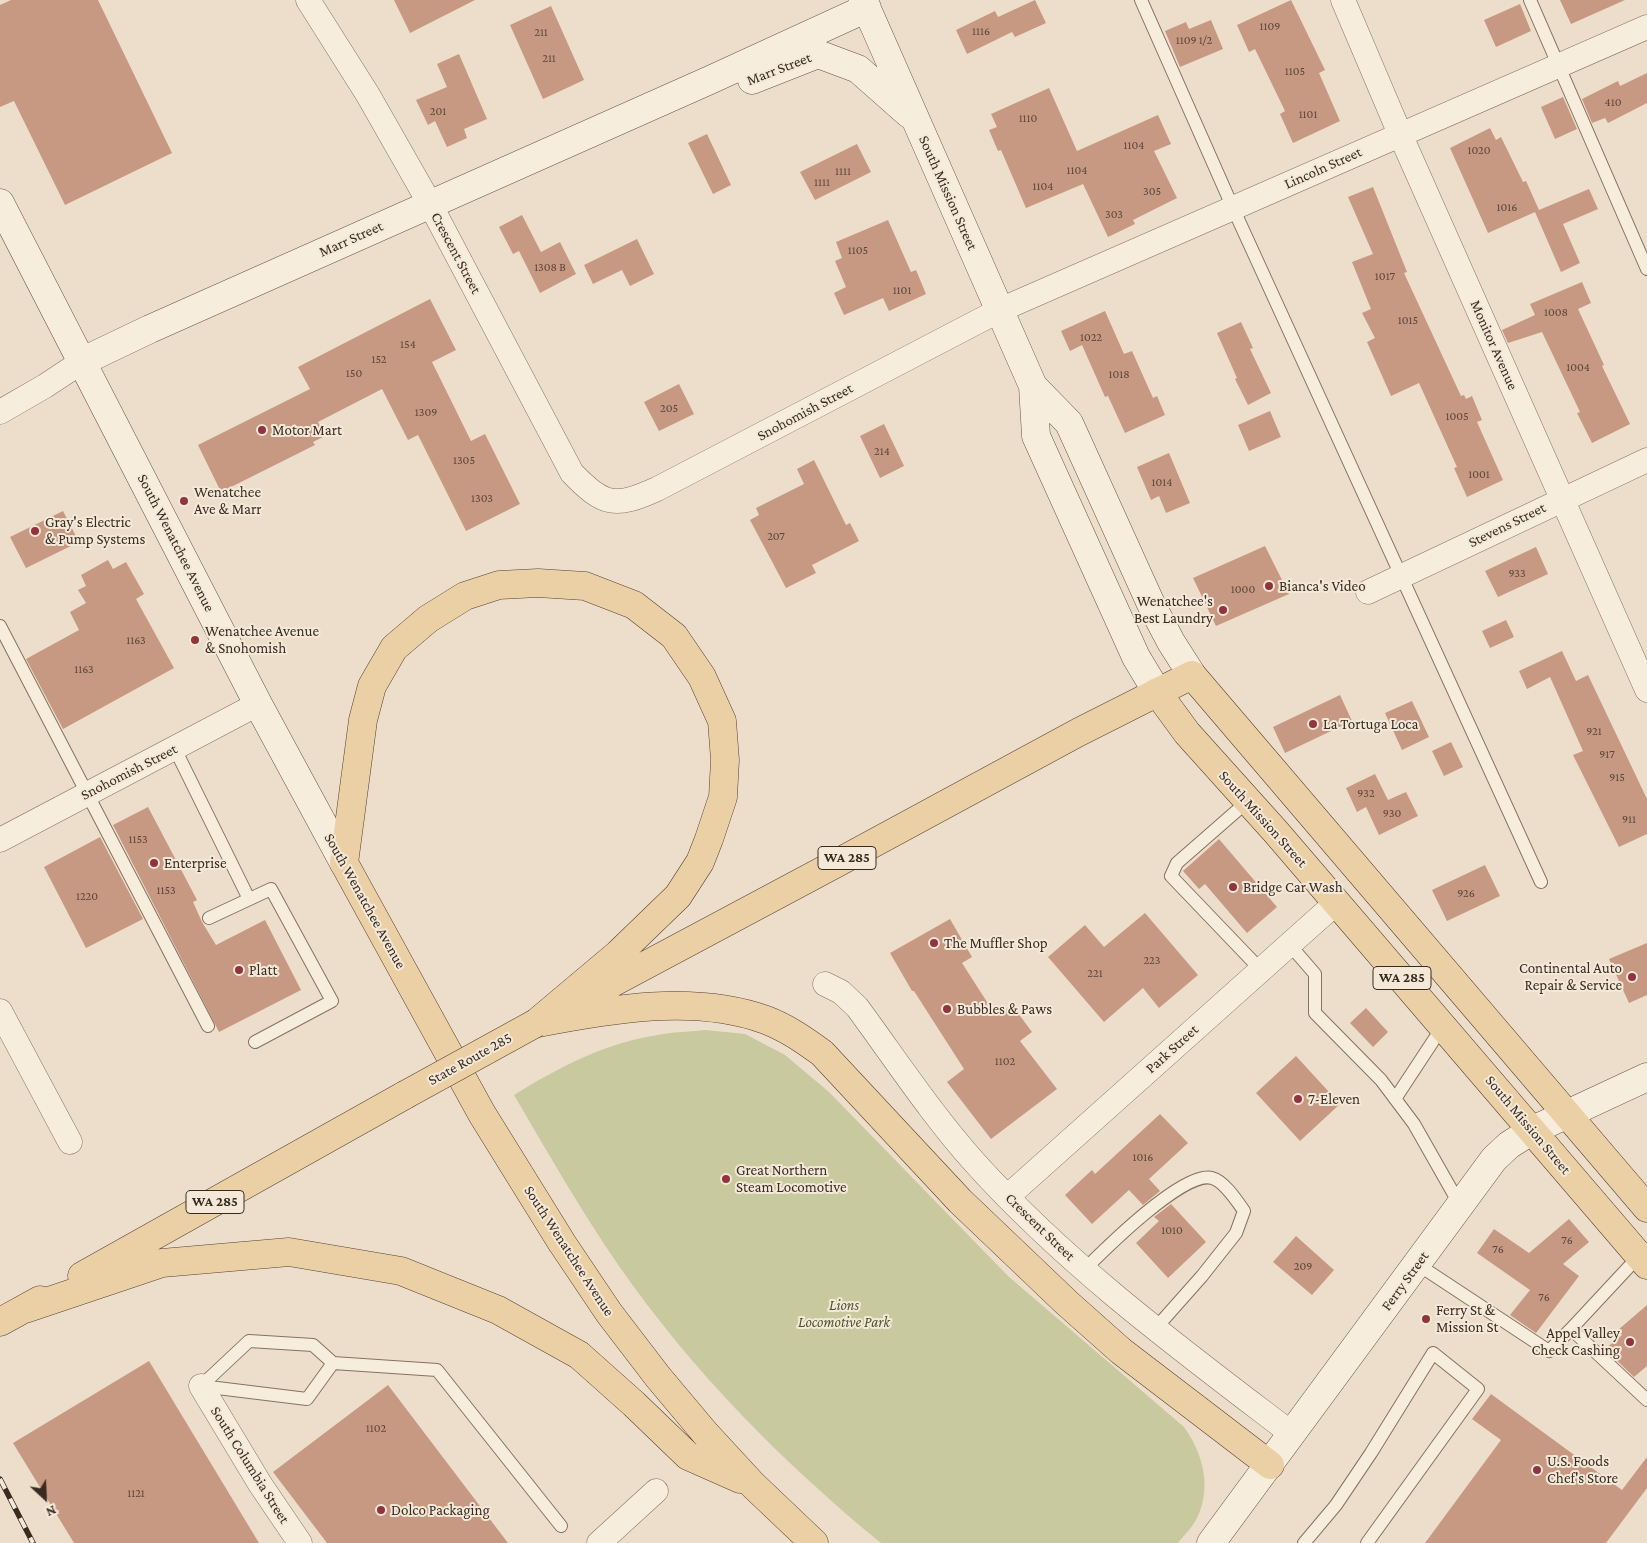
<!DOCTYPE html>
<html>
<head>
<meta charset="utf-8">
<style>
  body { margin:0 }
  #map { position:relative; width:1647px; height:1543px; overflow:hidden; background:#ecdeca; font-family:"Crimson Pro",serif }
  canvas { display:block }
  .north { position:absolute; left:20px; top:1473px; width:50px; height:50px; -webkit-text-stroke:4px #f4e9d9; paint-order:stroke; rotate:155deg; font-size:14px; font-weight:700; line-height:20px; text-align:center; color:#392b22 }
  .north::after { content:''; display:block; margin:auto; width:18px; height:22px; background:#392b22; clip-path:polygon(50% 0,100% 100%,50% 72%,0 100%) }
</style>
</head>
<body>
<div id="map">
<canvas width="1647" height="1543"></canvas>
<div class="north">N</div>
</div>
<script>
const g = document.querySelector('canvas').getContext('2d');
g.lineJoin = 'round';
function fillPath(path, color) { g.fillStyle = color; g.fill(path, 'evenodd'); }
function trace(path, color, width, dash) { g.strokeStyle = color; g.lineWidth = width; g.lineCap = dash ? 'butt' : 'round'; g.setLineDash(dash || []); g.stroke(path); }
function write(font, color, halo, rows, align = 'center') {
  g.font = font + ' "Crimson Pro",serif'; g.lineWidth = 4; g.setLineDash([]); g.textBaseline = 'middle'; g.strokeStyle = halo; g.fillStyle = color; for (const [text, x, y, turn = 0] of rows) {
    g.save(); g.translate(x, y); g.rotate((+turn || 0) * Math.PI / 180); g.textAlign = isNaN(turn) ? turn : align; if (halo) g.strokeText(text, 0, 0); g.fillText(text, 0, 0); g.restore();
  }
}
fillPath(new Path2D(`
  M705,1030L745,1034L785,1055L829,1092L1008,1276L1184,1427C1203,1453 1212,1488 1197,1518C1193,1527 1184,1535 1178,1543H881C782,1462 692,1371 619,1266C581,1211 548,1153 514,1095C556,1069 603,1044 652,1036C669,1032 688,1032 705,1030Z`), '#c8c99e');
fillPath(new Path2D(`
  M11,0H98L172,153L65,205L14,101L0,107V5Z
  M394,0H475L410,33Z
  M1035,0L1046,23L1015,37L1012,32L967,54L956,30L995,11L998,17Z
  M1291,0L1325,70L1319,73L1340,121L1293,143L1280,114L1285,111L1255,49L1249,52L1237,25Z
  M1560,0H1625L1571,24Z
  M1520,4L1531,31L1496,47L1484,20Z
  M551,6L584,80L543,99L510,25Z
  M1211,20L1223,49L1180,67L1165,31L1186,22L1189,29Z
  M459,54L487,119L464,129L467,138L447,147L435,121L428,125L416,100L447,87L437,64Z
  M1647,73V103L1608,123L1605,118L1592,123L1582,99L1618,81L1620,86Z
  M1049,88L1077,151L1158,115L1171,144L1154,151L1177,198L1133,220L1135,224L1108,237L1083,184L1026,208L1001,150L998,151L989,130L997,127L991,114Z
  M1563,97L1577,129L1555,139L1541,107Z
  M1490,128L1496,140L1501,137L1523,182L1526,181L1539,210L1589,189L1598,209L1563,224L1580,263L1561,272L1535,212L1488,233L1450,148Z
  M707,134L731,185L713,194L688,143Z
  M857,144L871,172L815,200L800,172Z
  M1373,187L1407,272L1404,273L1461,396L1464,395L1466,399L1472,396L1482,420L1477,422L1503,480L1467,497L1454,468L1457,467L1419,383L1391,396L1367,342L1375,338L1362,313L1371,309L1352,262L1373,254L1348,197Z
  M522,215L541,252L560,242L576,274L540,293L519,251L513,254L499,227Z
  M888,220L911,272L916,270L926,294L889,311L883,298L844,315L834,293L846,287L835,261L842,258L836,242Z
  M637,239L654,274L630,286L622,270L593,284L584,265Z
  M1582,282L1591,303L1578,309L1604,365L1602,366L1630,424L1592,443L1577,413L1580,412L1542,332L1508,343L1502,330L1535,315L1530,304Z
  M430,299L456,350L432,362L471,441L485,434L520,504L466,531L418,435L408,440L382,389L318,422L325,436L313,442L315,445L221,492L198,445L310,389L298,367Z
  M1105,311L1124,354L1132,351L1153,398L1157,396L1165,415L1125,433L1108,396L1105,397L1082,345L1070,351L1061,331Z
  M1241,322L1253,348L1250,349L1271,393L1248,405L1235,379L1237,378L1217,333Z
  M679,384L694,414L659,431L644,402Z
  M1270,411L1281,437L1249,451L1238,425Z
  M884,424L904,466L880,478L860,436Z
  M1169,453L1190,503L1166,513L1159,496L1151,500L1137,467Z
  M814,460L846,525L850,523L859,541L812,565L816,573L786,588L750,520L759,515L756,508L804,484L797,469Z
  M63,511L79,542L26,568L10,537Z
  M1265,546L1289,594L1216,626L1193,578Z
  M1536,547L1548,574L1498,597L1485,571Z
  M108,560L113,569L126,562L144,594L136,599L174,668L63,729L26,659L79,630L70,612L86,603L78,590L86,586L81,575Z
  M1506,620L1514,637L1490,648L1482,631Z
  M1562,651L1576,681L1588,675L1647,799V834L1619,847L1573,755L1583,751L1550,677L1527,689L1519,671Z
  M1340,695L1352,721L1285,753L1273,727Z
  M1412,701L1429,737L1402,750L1385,713Z
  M1451,742L1463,767L1444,776L1432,751Z
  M1375,774L1388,800L1406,792L1418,816L1379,835L1366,807L1357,812L1346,788Z
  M148,807L197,900L193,902L202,922L216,945L265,920L301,990L219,1032L113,825Z
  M100,837L143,919L86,948L44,867Z
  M1219,839L1277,907L1247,933L1205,884L1199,889L1183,871Z
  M1485,865L1500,896L1447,921L1432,890Z
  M1145,913L1198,975L1159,1008L1143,988L1104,1022L1048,957L1085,925L1104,947Z
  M950,919L972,957L962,963L996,1016L1012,1005L1032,1032L1020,1041L1057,1089L991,1139L947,1082L964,1069L914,991H912L890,953Z
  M1647,943V995L1629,1003L1609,959Z
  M1366,1008L1388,1032L1373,1047L1350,1023Z
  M1296,1056L1340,1104L1300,1141L1256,1093Z
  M1160,1114L1188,1143L1149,1179L1160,1191L1143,1205L1129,1190L1092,1224L1065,1195L1092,1170L1095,1174Z
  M1171,1204L1206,1242L1168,1278L1136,1243L1159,1221L1154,1217Z
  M1569,1219L1589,1242L1563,1264L1579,1276L1536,1333L1510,1315L1530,1290L1477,1253L1494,1229L1529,1253Z
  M1296,1236L1334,1270L1312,1295L1273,1262Z
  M1647,1305V1366L1634,1377L1605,1349L1622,1335L1618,1330Z
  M149,1361L259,1543H74L13,1443Z
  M388,1385L508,1543H327L273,1472Z
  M1491,1394L1622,1490L1647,1457V1488L1606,1543H1425L1501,1440L1472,1419Z`), '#c79983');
const service = new Path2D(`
  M1141,0L1233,208L1541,882
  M1530,0L1647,269
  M0,626L208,1026
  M175,749L249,899
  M1248,801L1177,863L1171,876L1261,970
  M209,918L271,889L332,1001L255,1042
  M1289,944L1315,974V1013L1381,1080L1414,1124L1460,1205
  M1395,1099L1443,1026
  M1639,1256L1571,1329L1647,1400
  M1417,1264L1549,1351L1571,1329
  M1084,1270C1105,1249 1184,1170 1212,1178C1224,1181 1237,1201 1244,1211L1236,1233L1202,1276L1155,1329
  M333,1363L307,1399L201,1386L249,1341L313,1345L333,1363L437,1370L561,1526
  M1304,1543L1336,1505L1371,1453L1433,1353L1478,1389L1367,1543`);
const minor = new Path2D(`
  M308,0L368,95L430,204L572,473C604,506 615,508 657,489L1000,310L1647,27
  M1343,0L1400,134L1647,690
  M0,412L45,386L83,361
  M1368,592L1647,460
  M0,840L258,704
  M825,984L841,992L857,1007C896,1060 932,1115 976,1164C1070,1268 1182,1350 1292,1434
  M0,1011L70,1142
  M1007,1197L1337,902
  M201,1386L260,1484L300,1543
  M599,1543L656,1491`);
const secondary = new Path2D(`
  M863,0L1033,386L1069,423L1151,604L1171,642L1192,675
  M752,80L818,54L858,69L909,114
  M0,203L258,704L344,863
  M83,361L150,329L710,80L867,8
  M1033,386L1036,436L1136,657L1157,692
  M1211,1543L1494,1159L1509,1145L1531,1131L1647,1077`);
const primary = new Path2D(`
  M1157,692L1187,733L1276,832L1647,1265
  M586,997L837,863L1079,732L1192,675L1647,1208
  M536,1023L618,954L678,896L700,862L709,839L723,797L725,760L722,721L702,677L674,636L634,605L585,586L538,583L499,585L465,596L428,619L394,648L372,686L363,720L344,863L482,1114L562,1243L609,1313L658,1377L705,1433L753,1485L814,1543
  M538,1023C610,1009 694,994 766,1020C787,1028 804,1040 822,1053L960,1201L1067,1303L1121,1351L1270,1465
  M82,1276L405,1095
  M25,1309L162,1263L289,1252L401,1271L498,1310L579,1355L634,1404L688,1456L740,1479
  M0,1322L40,1300`);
trace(service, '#87715f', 14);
trace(minor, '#87715f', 25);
trace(secondary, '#695242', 29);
trace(primary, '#564033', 29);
trace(service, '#f7eddd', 12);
trace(minor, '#f7eddd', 24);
trace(secondary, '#f7eddd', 28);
trace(primary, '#ebcfa5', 28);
const rail = new Path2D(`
  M0,1479L33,1543`);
trace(rail, '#392b22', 5.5);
trace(rail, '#f4e9d9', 4, [11]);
const primaryBridge = new Path2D(`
  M405,1095L536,1023`);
trace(primaryBridge, '#564033', 29, []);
trace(primaryBridge, '#ebcfa5', 28);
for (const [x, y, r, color] of [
  [262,430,5,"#92343d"],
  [184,501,5,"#92343d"],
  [35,531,5,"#92343d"],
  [1269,586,5,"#92343d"],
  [1223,610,5,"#92343d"],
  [195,640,5,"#92343d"],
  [1313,724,5,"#92343d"],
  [154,863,5,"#92343d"],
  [1233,887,5,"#92343d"],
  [934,943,5,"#92343d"],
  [239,970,5,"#92343d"],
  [1632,977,5,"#92343d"],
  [947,1009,5,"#92343d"],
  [1298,1099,5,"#92343d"],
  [726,1179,5,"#92343d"],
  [1426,1319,5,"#92343d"],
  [1630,1342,5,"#92343d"],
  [1537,1470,5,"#92343d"],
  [381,1510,5,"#92343d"]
]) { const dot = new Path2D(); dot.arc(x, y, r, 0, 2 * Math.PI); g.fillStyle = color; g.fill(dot); trace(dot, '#f4e9d9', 2); }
write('12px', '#5c463a', null, [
  ["1109",1270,26],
  ["1116",981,31],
  ["211",541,32],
  ["1109 1/2",1194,40],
  ["211",549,58],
  ["1105",1295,71],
  ["410",1613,102],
  ["201",438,111],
  ["1101",1308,114],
  ["1110",1028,118],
  ["1104",1134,145],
  ["1020",1479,150],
  ["1104",1077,170],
  ["1111",843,171],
  ["1111",822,182],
  ["1104",1043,186],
  ["305",1152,191],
  ["1016",1507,207],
  ["303",1114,214],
  ["1105",858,250],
  ["1308 B",550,267],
  ["1017",1385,276],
  ["1101",902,290],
  ["1008",1556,312],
  ["1015",1408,320],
  ["1022",1091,337],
  ["154",408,344],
  ["152",379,359],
  ["1004",1578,367],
  ["150",354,373],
  ["1018",1119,374],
  ["205",669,408],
  ["1309",426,412],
  ["1005",1457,416],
  ["214",882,451],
  ["1305",464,460],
  ["1001",1479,474],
  ["1014",1162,482],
  ["1303",482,498],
  ["207",776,536],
  ["933",1517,573],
  ["1000",1243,589],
  ["1163",136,640],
  ["1163",84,669],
  ["921",1594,731],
  ["917",1607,754],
  ["915",1617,777],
  ["932",1366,793],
  ["930",1392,813],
  ["911",1629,819],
  ["1153",138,839],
  ["1153",166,890],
  ["926",1466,893],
  ["1220",87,896],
  ["223",1152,960],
  ["221",1095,973],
  ["1102",1005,1061],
  ["1016",1143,1157],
  ["1010",1172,1230],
  ["76",1567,1240],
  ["76",1498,1249],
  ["209",1303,1266],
  ["76",1544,1297],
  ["1102",376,1428],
  ["1121",136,1493]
]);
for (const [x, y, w] of [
  [847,858,58],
  [1402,978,58],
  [215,1202,58]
]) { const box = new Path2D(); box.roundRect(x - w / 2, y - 11.5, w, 23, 4); g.fillStyle = '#f4e9d9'; g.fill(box); trace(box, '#392b22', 1); }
write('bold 14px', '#392b22', null, [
  ["WA 285",847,858],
  ["WA 285",1402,978],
  ["WA 285",215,1202]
]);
write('15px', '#392b22', '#f4e9d9', [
  ["Marr Street",779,69,-21],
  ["Lincoln Street",1323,168,-24],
  ["South Mission Street",948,193,66],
  ["Marr Street",351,239,-24],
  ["Crescent Street",456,253,62],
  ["Monitor Avenue",1494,345,66],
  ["Snohomish Street",805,412,-28],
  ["Stevens Street",1507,525,-26],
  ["South Wenatchee Avenue",176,543,63],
  ["Snohomish Street",129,772,-27],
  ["South Mission Street",1263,819,48],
  ["South Wenatchee Avenue",365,901,61],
  ["Park Street",1172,1049,-42],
  ["State Route 285",470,1059,-29],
  ["South Mission Street",1528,1125,50],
  ["Crescent Street",1040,1227,44],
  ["South Wenatchee Avenue",569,1251,57],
  ["Ferry Street",1405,1281,-54],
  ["South Columbia Street",250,1465,58]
]);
write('15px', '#392b22', '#f4e9d9', [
  ["Motor Mart",272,430],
  ["Wenatchee",194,492],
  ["Ave & Marr",194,509],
  ["Gray's Electric",45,522],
  ["& Pump Systems",45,539],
  ["Bianca's Video",1279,586],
  ["Wenatchee's",1213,601,"right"],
  ["Best Laundry",1213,618,"right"],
  ["Wenatchee Avenue",205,631],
  ["& Snohomish",205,648],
  ["La Tortuga Loca",1323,724],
  ["Enterprise",164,863],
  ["Bridge Car Wash",1243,887],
  ["The Muffler Shop",944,943],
  ["Continental Auto",1622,968,"right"],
  ["Repair & Service",1622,985,"right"],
  ["Platt",249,970],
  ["Bubbles & Paws",957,1009],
  ["7-Eleven",1308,1099],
  ["Great Northern",736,1170],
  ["Steam Locomotive",736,1187],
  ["Ferry St &",1436,1310],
  ["Mission St",1436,1327],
  ["Appel Valley",1620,1333,"right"],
  ["Check Cashing",1620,1350,"right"],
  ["U.S. Foods",1547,1461],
  ["Chef's Store",1547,1478],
  ["Dolco Packaging",391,1510]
], 'left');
write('italic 15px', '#4d542a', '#f4e9d9', [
  ["Lions",844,1305],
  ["Locomotive Park",844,1322]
]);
</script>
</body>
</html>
